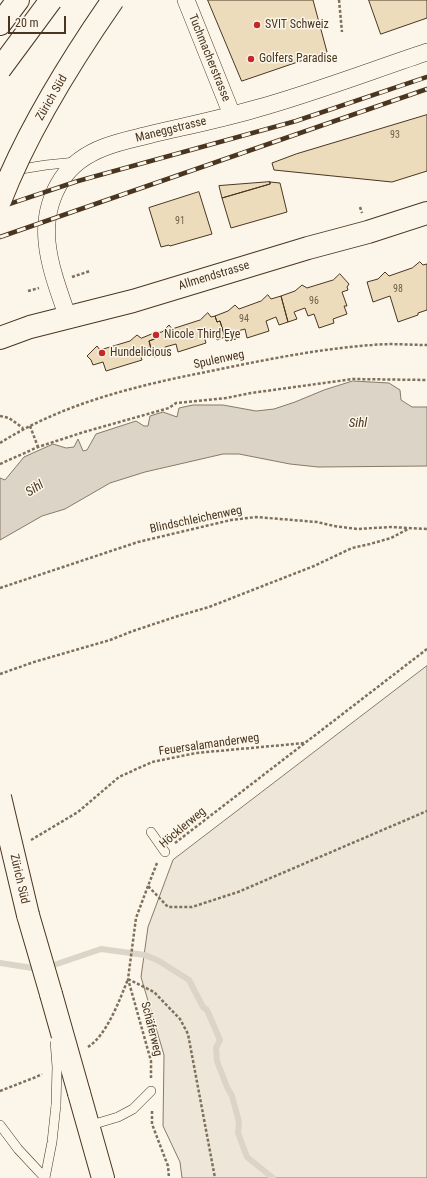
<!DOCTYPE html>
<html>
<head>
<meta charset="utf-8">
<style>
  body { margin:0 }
  #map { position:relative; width:427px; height:1178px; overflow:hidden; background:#fbf6e9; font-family:"Roboto Condensed",sans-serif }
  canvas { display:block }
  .scale { position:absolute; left:8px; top:16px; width:58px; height:18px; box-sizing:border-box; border:2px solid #4a3520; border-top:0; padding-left:5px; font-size:12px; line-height:14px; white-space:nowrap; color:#4a3520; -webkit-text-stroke:3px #fbf6e9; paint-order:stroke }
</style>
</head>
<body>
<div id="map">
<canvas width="427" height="1178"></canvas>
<div class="scale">20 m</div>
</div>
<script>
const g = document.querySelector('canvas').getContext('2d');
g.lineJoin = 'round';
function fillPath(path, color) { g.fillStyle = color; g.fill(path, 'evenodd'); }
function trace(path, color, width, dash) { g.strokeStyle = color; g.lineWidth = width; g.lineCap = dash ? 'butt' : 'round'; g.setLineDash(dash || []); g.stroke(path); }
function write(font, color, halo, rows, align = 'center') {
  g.font = font + ' "Roboto Condensed",sans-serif'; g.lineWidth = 3; g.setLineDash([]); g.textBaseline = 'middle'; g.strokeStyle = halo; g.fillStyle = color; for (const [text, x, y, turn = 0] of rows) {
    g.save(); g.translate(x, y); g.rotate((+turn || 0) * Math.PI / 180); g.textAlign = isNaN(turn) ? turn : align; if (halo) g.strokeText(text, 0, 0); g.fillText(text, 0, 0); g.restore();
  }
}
const green = new Path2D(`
  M427,666V1178H182L180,1162L163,1126L164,1055L141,977L148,927L173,860Z`);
fillPath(green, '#ede6d9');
trace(green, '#887966', 1);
const water = new Path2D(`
  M353,381L389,383L400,390L401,400L412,407H427V466L318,467L290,464L239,454H223L145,472L110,483L65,509L42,516L0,540V478L5,480L24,457L53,444L66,448L74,447L78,439L83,451L87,450L96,434L136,421L144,426H148L150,416L163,412L177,417L179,408L193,405H223L256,411L274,409L295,402L324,390Z`);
fillPath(water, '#dcd4c6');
trace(water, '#887966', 1);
trace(new Path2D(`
  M0,963L39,969
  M48,967L101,949L145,955L159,961L189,980L203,1007L207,1010L220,1040L216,1048L217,1061L227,1087L232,1096L239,1122L238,1133L247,1157L273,1178`), '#dcd4c6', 6);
const building = new Path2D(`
  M208,0H313L327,52L242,81Z
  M369,0H427V18L381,34Z
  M427,115V171L392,182L274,170L272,163L296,154Z
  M270,182V184L222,198L219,186Z
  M270,182L280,183L287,212L231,228L222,198L270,184Z
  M199,192L212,234L170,246L169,245L161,247L149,208Z
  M420,262L423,265L427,264V310L418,313V315L398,322L390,296L373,302L367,282L378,279L385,272L389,276L412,268Z
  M340,274L349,284L347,287L348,290L342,292L347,306H344L347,314L333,319L334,323L319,328L314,314L308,316L305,308L294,312L297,319L288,322L281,296L295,291L302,285L307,288L333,280Z
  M268,295L271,299L281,296L288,322L279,325L276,317L266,321L269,331L247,338L245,329L234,332L236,339L226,341L220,321L217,322L215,316L228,311L235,305L239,309L261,301Z
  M208,313L211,317L215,316L217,322L220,321L225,337L217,340L215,333L204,336L206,343L178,352L176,344L165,347L167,354L154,357L149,341L157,338L155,333L162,332L169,325L172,329L200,320Z
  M155,333L157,338L149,341L151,350L140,353L142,360L106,371L103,362L93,365L91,360L87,356L97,346L100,350L130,341L137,335L141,338Z`);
fillPath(building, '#ecdcbc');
trace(building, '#4a3520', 1);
const lane = new Path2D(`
  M15,170L46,165L76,162
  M151,832L165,852
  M0,1125L18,1149L45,1178
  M88,1126L118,1117L133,1109L151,1091
  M45,1178L52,1142L56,1105`);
const street = new Path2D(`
  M186,0L232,115
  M68,318C52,271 32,225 62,179C72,164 89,153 105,147C120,141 137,138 152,134C186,126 221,119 255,109C313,93 370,71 427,52`);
const primary = new Path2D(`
  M0,338L30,327L133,301L308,248L368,232L427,213`);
const highway = new Path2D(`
  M0,24L18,0
  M28,915L51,994
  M79,1093L103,1178`);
trace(lane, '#4a3520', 10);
trace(street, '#4a3520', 18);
trace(primary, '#4a3520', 24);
trace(highway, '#4a3520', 24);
trace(new Path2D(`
  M339,0L342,32
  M360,207L362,213
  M72,277L90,271
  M28,291L39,288
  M0,416L9,418L23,428
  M30,426L38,447
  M0,443C63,403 139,385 211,371C264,360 318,349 372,345C390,343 409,345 427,345
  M0,464L38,447L84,432L169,408L176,403L226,398L251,393L353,379L427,380
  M0,588L138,542L231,520L256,517L317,522L334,526L357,529L391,527L427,529
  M0,674L34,662L110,640L133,631L178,616L209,607L314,566L352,548L370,544L391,538L408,529
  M31,840L78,812L119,777L152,762L196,753L305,743
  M175,843L427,649
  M157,863L148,886L168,907H192L238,892L427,811
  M148,886L136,918L128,979L151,1061V1078
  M88,1047C107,1035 120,999 128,979L154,992L180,1019L188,1034L215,1178
  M0,1091L36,1077L42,1074
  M152,1111V1124L168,1166L169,1178`), '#7f6f5c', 2.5, [3, 2]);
trace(lane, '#fbf6e9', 9);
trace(street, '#fbf6e9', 17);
trace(primary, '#fbf6e9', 22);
trace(highway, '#fbf6e9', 22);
const rail = new Path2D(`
  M0,207L78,181L296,121L427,77
  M0,237L427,89`);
trace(rail, '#4a3520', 4.5);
trace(rail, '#fbf6e9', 3, [9]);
const laneBridge = new Path2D(`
  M55,1041L57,1067L56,1105`);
const highwayBridge = new Path2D(`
  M0,69L51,0
  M0,201C27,131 70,62 113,0
  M0,797L28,915
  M51,994L79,1093`);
trace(laneBridge, '#4a3520', 10, []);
trace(highwayBridge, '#4a3520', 24, []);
trace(laneBridge, '#fbf6e9', 9);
trace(highwayBridge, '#fbf6e9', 22);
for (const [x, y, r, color] of [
  [257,25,4,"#c62828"],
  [251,59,4,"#c62828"],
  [156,335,4,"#c62828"],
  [102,353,4,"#c62828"]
]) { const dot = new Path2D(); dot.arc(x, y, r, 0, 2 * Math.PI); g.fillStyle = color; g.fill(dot); trace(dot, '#fbf6e9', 1.5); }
write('10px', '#725f47', null, [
  ["93",395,135],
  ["91",180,221],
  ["98",398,289],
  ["96",314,301],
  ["94",244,319]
]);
write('12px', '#4a3520', '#fbf6e9', [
  ["SVIT Schweiz",265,25],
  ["Golfers Paradise",259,59],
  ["Nicole Third Eye",164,335],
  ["Hundelicious",110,353]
], 'left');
write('12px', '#4a3520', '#fbf6e9', [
  ["Tuchmacherstrasse",209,58,68],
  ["Zürich Süd",52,98,-60],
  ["Maneggstrasse",171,130,-14],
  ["Allmendstrasse",214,276,-17],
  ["Spulenweg",219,360,-12],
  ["Blindschleichenweg",196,520,-12],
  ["Feuersalamanderweg",209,745,-8],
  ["Höcklerweg",183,828,-40],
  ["Zürich Süd",19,879,77],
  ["Schäferweg",151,1029,76]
]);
write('italic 13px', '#4a3520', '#fbf6e9', [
  ["Sihl",358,424],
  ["Sihl",35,489,-33]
]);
</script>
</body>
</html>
